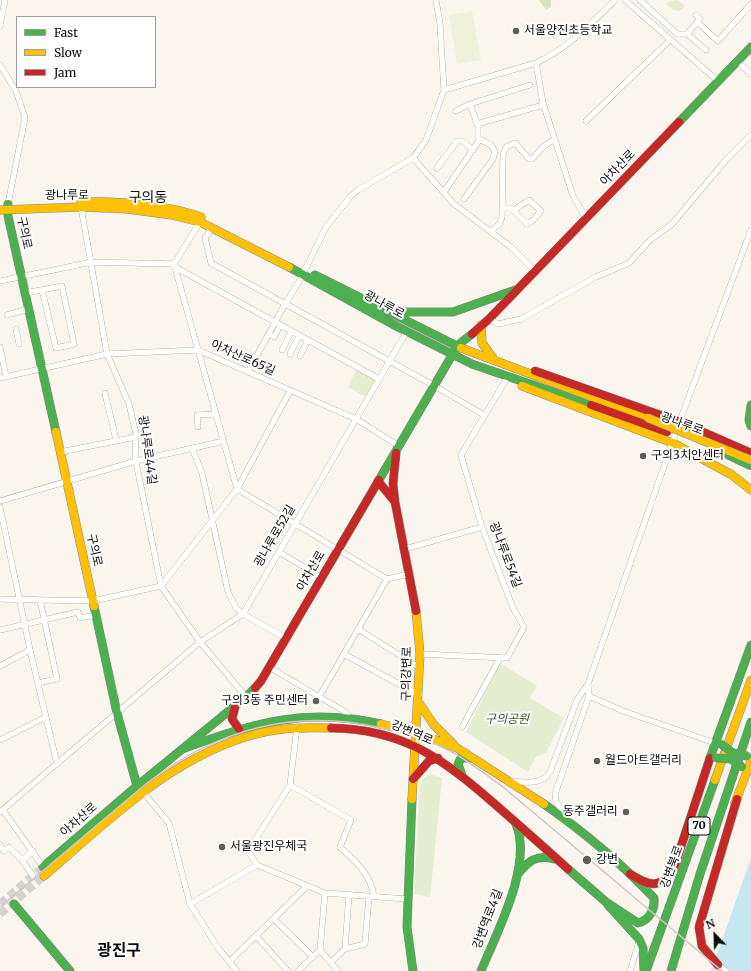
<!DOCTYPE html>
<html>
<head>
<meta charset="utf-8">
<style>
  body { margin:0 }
  #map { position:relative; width:751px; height:971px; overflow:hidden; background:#faf6ee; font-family:Merriweather,serif }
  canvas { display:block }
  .legend { position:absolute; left:16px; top:16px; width:140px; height:72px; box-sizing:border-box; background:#fff; border:1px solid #9d9d9d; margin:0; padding:5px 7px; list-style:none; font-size:12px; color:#0b0b0b }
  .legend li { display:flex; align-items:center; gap:8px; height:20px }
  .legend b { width:20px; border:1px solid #9d9d9d }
  .north { position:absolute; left:695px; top:915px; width:40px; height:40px; -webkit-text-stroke:3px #fff; paint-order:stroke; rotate:337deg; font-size:11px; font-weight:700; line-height:16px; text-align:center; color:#0b0b0b }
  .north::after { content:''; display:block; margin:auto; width:14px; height:18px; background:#0b0b0b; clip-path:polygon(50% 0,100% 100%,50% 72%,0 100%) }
</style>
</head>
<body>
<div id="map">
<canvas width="751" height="971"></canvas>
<ul class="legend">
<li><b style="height:5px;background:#4caf50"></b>Fast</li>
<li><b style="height:5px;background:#ffc107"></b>Slow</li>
<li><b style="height:5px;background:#c62828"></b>Jam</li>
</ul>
<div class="north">N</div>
</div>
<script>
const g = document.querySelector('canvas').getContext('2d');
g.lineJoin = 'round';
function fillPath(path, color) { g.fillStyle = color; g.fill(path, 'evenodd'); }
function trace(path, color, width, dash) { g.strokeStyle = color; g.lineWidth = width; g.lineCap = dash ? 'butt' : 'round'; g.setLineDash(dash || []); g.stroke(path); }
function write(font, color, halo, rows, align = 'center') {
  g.font = font + ' Merriweather,"Noto Sans KR",serif'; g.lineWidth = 4; g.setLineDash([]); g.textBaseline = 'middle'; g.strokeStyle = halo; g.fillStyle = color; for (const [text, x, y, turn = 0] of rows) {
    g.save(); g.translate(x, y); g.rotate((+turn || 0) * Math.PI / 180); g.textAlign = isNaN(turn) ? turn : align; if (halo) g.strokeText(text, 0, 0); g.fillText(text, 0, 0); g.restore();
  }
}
fillPath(new Path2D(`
  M678,0L685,6L679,11L673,10L666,4L670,1Z
  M357,368L379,379L368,398L348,387Z
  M500,663L537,686L530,698L564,718L546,753L536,757L528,772L466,732Z
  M429,774L442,778L430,897L414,894L420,782Z`), '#e5eecf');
fillPath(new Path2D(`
  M539,0H551V7L546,10Z`), '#d6e5bd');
fillPath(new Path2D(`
  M472,11L481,60L457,64L449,15Z`), '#eef2d9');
fillPath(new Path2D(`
  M751,858V971H711Z`), '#c6e7f2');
trace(new Path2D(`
  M0,904L43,867
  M0,914L44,876`), '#d6d3cc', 8, [8, 4]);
const street = new Path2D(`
  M625,0L718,81
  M640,0L677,34H687L700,19L696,15
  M697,22L718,41L751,4
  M0,26L5,0
  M687,34L706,50
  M737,61L751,74
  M536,63L543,103L573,196L586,218
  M0,65L16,91L25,118L8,204
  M444,90L536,63C567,49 591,24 615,0
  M456,111L470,104
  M586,121L670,40
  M477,124L543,105
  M413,158L454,204L511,247L534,270
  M437,168L457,141H462L473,150
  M444,192L478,142V126L470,104L530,85
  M464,199L493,159L495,151L491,145L479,139
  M81,207L107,354L129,404L136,434L135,457L161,586L200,642L246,697
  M504,208H511L527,224L533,220L541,211L529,200L514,210
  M200,222L174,264L237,489L387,579L409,574
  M212,228L205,238L211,263L433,385L484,415
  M491,232L500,223L502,217L503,155L506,147L515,143L529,159H532L544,146L555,139
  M175,267L379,379
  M0,281L92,262L174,264
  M25,293L62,286L74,344L56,348L42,290
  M7,315L28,309
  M489,319L498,324L521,319L596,277L629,263L650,240L672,224L726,160L751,135
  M16,329L19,344
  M269,334L274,337L280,326
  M0,347L6,377
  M282,350L291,332
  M290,354L299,336
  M300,356L308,340
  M248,372L285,304L300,280L326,227L350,197L358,190L413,158L426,140L444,90L440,24L436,0
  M0,378L107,354L198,350L356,419L399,446
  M105,393L116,440
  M198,427L197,415L216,414
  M192,448L202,473L228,592L236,608L243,614L286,638
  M60,452L136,437
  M0,501L136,461L224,441
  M0,507L30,650L57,764
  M405,549L482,527
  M279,552L321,577
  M0,599L93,601L161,586L237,489L290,391
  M358,629L420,668
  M0,630L78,612L80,618L96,615
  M344,654L419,695
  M420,654L507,658L524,627L513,608L482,527L461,455L506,380
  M0,666L30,650
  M269,667L347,713L349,718
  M38,683L57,679L40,600
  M589,696L623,711L715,743
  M319,697L387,579
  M462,727L500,658
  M0,740L46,717
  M510,781C524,782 541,786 550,772L577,700L588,684L682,415L751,230
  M290,785L351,820L340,847C356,862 370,873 374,896
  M143,792L169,823L190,904L218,948L237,971
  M3,810L43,867
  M0,812L200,642L243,614L407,331
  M568,818L556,802L555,794L589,696L588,685
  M0,845L4,851L9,847L22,860L33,876
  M22,860L33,851
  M257,865L248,851L290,785L297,727
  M325,893L320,950L338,971
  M190,904L257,865L325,893L407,899
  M274,919L313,957
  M256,936L288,971
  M345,949L349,895
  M229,962L307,886
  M331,962L345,949L365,944L369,896
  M718,965L726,971
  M298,971L320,950
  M630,971L639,942`);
const fast = new Path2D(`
  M679,122L751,47
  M8,204V216L56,432
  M289,267L396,326L472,364L591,405
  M315,275L461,348
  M391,312H453L515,290
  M751,405L749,420L751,426
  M379,480L458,345L472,334
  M94,606L117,713L137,786L140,789
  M185,748C255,723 305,707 381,724
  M710,758L751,645
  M462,775L458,764L461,758H472
  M412,799L407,927L413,971
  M544,804C584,832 621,863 654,898C655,909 650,920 638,923L606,902L568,869
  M43,867L137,786L246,697L255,688
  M518,874C528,861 537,854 554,859
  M14,904L70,971
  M608,905L639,939L643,948L644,971
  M481,971C497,932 533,865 516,824
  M646,971L715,780
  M671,971L700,874L751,722`);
const slow = new Path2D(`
  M81,202C122,201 162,204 201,217
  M0,210L81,207L127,209L172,215L200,222L289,267
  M481,325L482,343L493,358
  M461,348L648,418
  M522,386L673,443
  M56,432L94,606
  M673,443L732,475L751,490
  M419,703L434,725L454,745
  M381,724L417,733L457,748L544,804
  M715,780L751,680
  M412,799L420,654L416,611
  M735,803L751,761
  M44,876C108,821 172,756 256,734C280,727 306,727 331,728`);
const jam = new Path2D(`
  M472,334L489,319L679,122
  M535,371L680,422L751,453
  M591,405L667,432
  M396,453L393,484L395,502L416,611
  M378,481L395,502
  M255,688L261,681L379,480
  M235,707L232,719L239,729
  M331,728C405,729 444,760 497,806C521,827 545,848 568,869
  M413,779L429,761L438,758
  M630,874C651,887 659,889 674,868L710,758
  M718,965L702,946L699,927L737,799`);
trace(street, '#93918d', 6);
trace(fast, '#898784', 9);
trace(slow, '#898784', 9);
trace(jam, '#898784', 9);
trace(street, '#fefefc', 5.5);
trace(fast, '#4caf50', 8);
trace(slow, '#ffc107', 8);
trace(jam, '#c62828', 8);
trace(new Path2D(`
  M0,907L147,783C218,729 294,708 381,728C404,733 429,740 450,751C469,761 485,774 503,787L722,971`), '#d5c5c5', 1.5);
const fastBridge = new Path2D(`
  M726,454L751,466
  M721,744L733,753L747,756
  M716,758L731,759L742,767`);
const slowBridge = new Path2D(`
  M648,418L751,460`);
trace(fastBridge, '#898784', 9, []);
trace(slowBridge, '#898784', 9, []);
trace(fastBridge, '#4caf50', 8);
trace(slowBridge, '#ffc107', 8);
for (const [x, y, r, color] of [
  [516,31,4,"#5f5d5a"],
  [643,456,4,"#5f5d5a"],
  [316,701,4,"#5f5d5a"],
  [597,761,4,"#5f5d5a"],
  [626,812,4,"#5f5d5a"],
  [222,847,4,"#5f5d5a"],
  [587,860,5,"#5f5d5a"]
]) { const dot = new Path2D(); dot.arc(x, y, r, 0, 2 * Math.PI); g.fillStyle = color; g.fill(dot); trace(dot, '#fff', 1.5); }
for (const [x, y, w] of [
  [699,826,22]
]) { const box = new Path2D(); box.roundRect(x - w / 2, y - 9, w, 18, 3); g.fillStyle = '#fff'; g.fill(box); trace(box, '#0b0b0b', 1); }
write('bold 11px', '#0b0b0b', null, [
  ["70",699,826]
]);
write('12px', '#0b0b0b', '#fff', [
  ["서울양진초등학교",524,31],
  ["구의3치안센터",651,456],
  ["구의3동 주민센터",308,701,"right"],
  ["월드아트갤러리",605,761],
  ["동주갤러리",618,812,"right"],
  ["서울광진우체국",230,847],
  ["강변",596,860]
], 'left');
write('12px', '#0b0b0b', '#fff', [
  ["아차산로",618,168,-46],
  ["광나루로",67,196],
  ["구의로",24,233,78],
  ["광나루로",384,305,29],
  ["아차산로65길",243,358,24],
  ["광나루로",682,424,20],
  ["광나루로44길",147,450,82],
  ["광나루로52길",275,536,-60],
  ["구의로",94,550,77],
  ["광나루로54길",505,555,69],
  ["아차산로",311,571,-60],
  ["구의강변로",407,674,-89],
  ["강변역로",412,733,23],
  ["아차산로",79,820,-41],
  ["강변북로",672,867,-70],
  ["강변역로4길",488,919,-69]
]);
write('italic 12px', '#32601e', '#fff', [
  ["구의공원",507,720]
]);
write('14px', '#0b0b0b', '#fff', [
  ["구의동",148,198]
]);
write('bold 16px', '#0b0b0b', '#fff', [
  ["광진구",119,951]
]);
</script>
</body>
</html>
